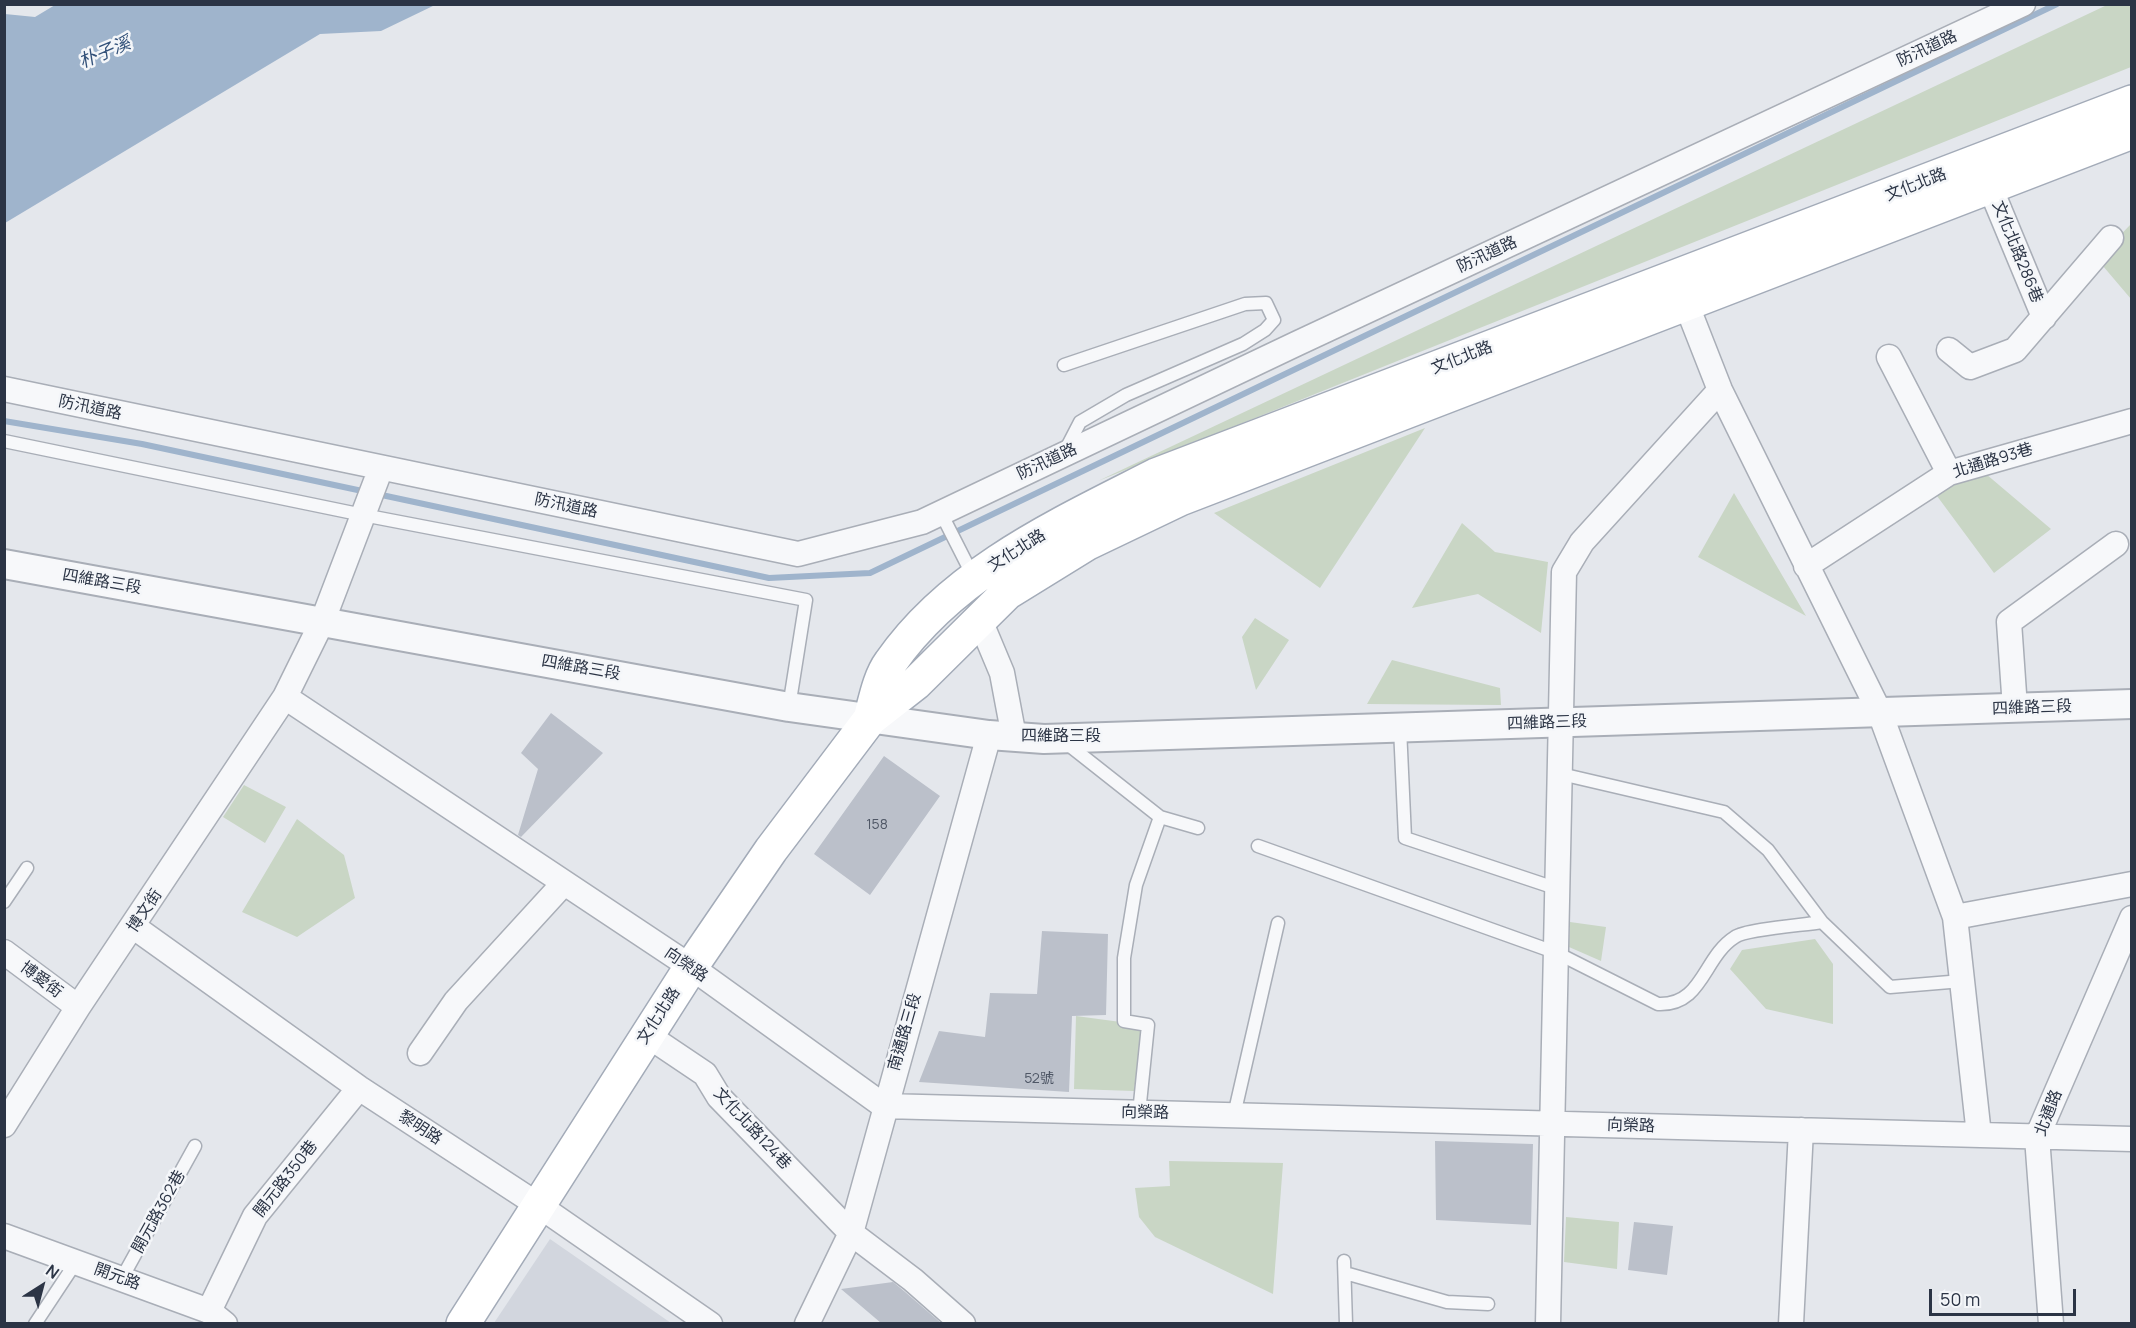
<!DOCTYPE html>
<html>
<head>
<meta charset="utf-8">
<style>
  body { margin:0 }
  #map { position:relative; width:2136px; height:1328px; overflow:hidden; background:#e4e7ec; font-family:Manrope,sans-serif }
  canvas { display:block }
  .frame { position:absolute; inset:0; border:6px solid #2b3445; pointer-events:none }
  .north { position:absolute; left:12px; top:1256px; width:60px; height:60px; -webkit-text-stroke:4px #f4f6f9; paint-order:stroke; rotate:36deg; font-size:16px; font-weight:700; line-height:24px; text-align:center; color:#2b3445 }
  .north::after { content:''; display:block; margin:auto; width:21px; height:27px; background:#2b3445; clip-path:polygon(50% 0,100% 100%,50% 72%,0 100%) }
  .scale { position:absolute; left:1929px; top:1289px; width:147px; height:27px; box-sizing:border-box; border:3px solid #2b3445; border-top:0; padding-left:8px; font-size:18px; line-height:21px; white-space:nowrap; color:#2b3445; -webkit-text-stroke:4px #f4f6f9; paint-order:stroke }
</style>
</head>
<body>
<div id="map">
<canvas width="2136" height="1328"></canvas>
<div class="frame"></div>
<div class="north">N</div>
<div class="scale">50 m</div>
</div>
<script>
const g = document.querySelector('canvas').getContext('2d');
g.lineJoin = 'round';
function fillPath(path, color) { g.fillStyle = color; g.fill(path, 'evenodd'); }
function trace(path, color, width, dash) { g.strokeStyle = color; g.lineWidth = width; g.lineCap = dash ? 'butt' : 'round'; g.setLineDash(dash || []); g.stroke(path); }
function write(font, color, halo, rows, align = 'center') {
  g.font = font + ' Manrope,"Noto Sans TC",sans-serif'; g.lineWidth = 5; g.setLineDash([]); g.textBaseline = 'middle'; g.strokeStyle = halo; g.fillStyle = color; for (const [text, x, y, turn = 0] of rows) {
    g.save(); g.translate(x, y); g.rotate((+turn || 0) * Math.PI / 180); g.textAlign = isNaN(turn) ? turn : align; if (halo) g.strokeText(text, 0, 0); g.fillText(text, 0, 0); g.restore();
  }
}
fillPath(new Path2D(`
  M550,1239L671,1323H494Z`), '#d2d6de');
fillPath(new Path2D(`
  M2107,5H2131V67L1098,481Z
  M2131,224V299L2097,259Z
  M1425,428L1320,588L1214,513Z
  M1986,474L2051,529L1994,573L1937,496L1954,478Z
  M1734,493L1806,616L1698,557Z
  M1462,523L1495,552L1548,562L1541,633L1478,594L1412,608Z
  M1255,618L1289,640L1256,690L1242,637Z
  M1392,660L1500,688L1501,705L1367,704Z
  M244,785L286,807L265,843L223,817Z
  M297,819L344,855L355,898L297,937L242,912Z
  M1570,922L1606,927L1601,961L1569,947Z
  M1815,939L1833,964V1024L1766,1009L1730,969L1742,950Z
  M1076,1016L1143,1025L1134,1091L1074,1089Z
  M1169,1161L1283,1163L1273,1294L1155,1237L1139,1217L1135,1188L1170,1186Z
  M1566,1217L1619,1222L1617,1269L1564,1262Z`), '#c9d6c5');
fillPath(new Path2D(`
  M55,5V4L435,5L381,31L320,34L5,223V14L35,17Z`), '#9fb4cc');
trace(new Path2D(`
  M4,421L142,444L367,492
  M377,494L769,578L870,573L2057,4`), '#9fb4cc', 6);
fillPath(new Path2D(`
  M551,713L603,753L521,837L518,835L538,769L521,753Z
  M884,756L940,796L870,895L814,854Z
  M1042,931L1108,934L1106,1015L1072,1016L1069,1092L919,1082L939,1031L985,1037L990,993L1037,994Z
  M1435,1141L1533,1144L1531,1225L1436,1220Z
  M1634,1222L1673,1226L1667,1275L1628,1270Z
  M893,1282L904,1291L941,1323H881L841,1289Z`), '#bbc0ca');
const service = new Path2D(`
  M1064,365L1245,304L1266,303L1274,320L1265,330L1243,344L1126,395L1080,422L1065,451
  M4,441L363,515L806,600L789,707
  M941,513L974,578
  M1400,728L1405,838L1558,889
  M1065,742L1160,817L1198,828
  M1561,774L1724,812L1768,850L1822,922L1890,987L1962,981
  M1258,846L1557,953L1658,1004C1703,1006 1703,957 1735,937C1746,929 1805,925 1822,922
  M4,902L27,868
  M1139,1113L1148,1025L1124,1021V958L1136,885L1160,817
  M1234,1115L1278,923
  M1344,1261L1346,1324
  M1345,1273L1447,1302L1488,1304
  M122,1278L195,1146
  M35,1324L76,1262`);
const minor = new Path2D(`
  M1990,187L2044,317
  M1680,288L1720,390L1880,713L1955,917L1979,1135
  M1949,350L1970,367L2015,350L2111,238
  M1889,357L1949,473
  M4,389L798,554L922,522L1296,344L2023,4
  M1806,566L1949,473L2132,421
  M979,618L1002,673L1014,737
  M285,697L691,967L884,1106L2132,1139
  M2015,708L2009,622L2116,544
  M1955,917L2132,884
  M134,927L359,1088L538,1205L710,1324
  M4,952L78,1007
  M647,1035L705,1074L719,1097L851,1233L913,1280L963,1324
  M420,1053L456,1001L564,883
  M4,1125L78,1007L285,697L323,620L381,468
  M4,1236L209,1311L225,1324
  M209,1311L255,1216L359,1088
  M807,1324L851,1233L989,735
  M1548,1324L1564,572L1582,542L1720,390
  M1791,1324L1801,1130
  M2051,1324L2037,1137L2132,918`);
const tertiary = new Path2D(`
  M4,564L789,707L989,735L1044,739L2132,704`);
const primary = new Path2D(`
  M870,719C875,702 879,678 890,663C953,572 1060,524 1156,475L2132,102
  M463,1324L691,967L771,850L870,719L916,683L1007,593L1088,543L1180,499L2132,132`);
trace(service, '#a9aeb7', 15);
trace(minor, '#a9aeb7', 27);
trace(tertiary, '#a9aeb7', 32);
trace(primary, '#a3abb8', 36);
trace(service, '#f7f8fa', 12);
trace(minor, '#f7f8fa', 24);
trace(tertiary, '#f7f8fa', 28);
trace(primary, '#fff', 33);
write('14px', '#4f5766', null, [
  ["158",877,825],
  ["52號",1039,1079]
]);
write('16px', '#2b3445', '#f4f6f9', [
  ["防汛道路",1927,49,-25],
  ["文化北路",1916,185,-21],
  ["文化北路286巷",2017,252,68],
  ["防汛道路",1487,255,-25],
  ["文化北路",1462,358,-21],
  ["防汛道路",90,408,12],
  ["北通路93巷",1993,461,-17],
  ["防汛道路",1047,462,-25],
  ["防汛道路",566,506,12],
  ["文化北路",1017,551,-32],
  ["四維路三段",102,582,10],
  ["四維路三段",581,668,10],
  ["四維路三段",2032,708,-2],
  ["四維路三段",1547,723,-2],
  ["四維路三段",1061,737],
  ["博文街",145,911,-56],
  ["向榮路",686,965,34],
  ["博愛街",41,980,37],
  ["文化北路",659,1016,-57],
  ["南通路三段",905,1032,-74],
  ["向榮路",1145,1113,1],
  ["北通路",2049,1113,-69],
  ["向榮路",1631,1126,2],
  ["黎明路",420,1128,33],
  ["文化北路124巷",752,1129,47],
  ["開元路350巷",286,1179,-52],
  ["開元路362巷",159,1212,-61],
  ["開元路",117,1277,20]
]);
write('italic 18px', '#34527a', '#f4f6f9', [
  ["朴子溪",105,53,-23]
]);
</script>
</body>
</html>
